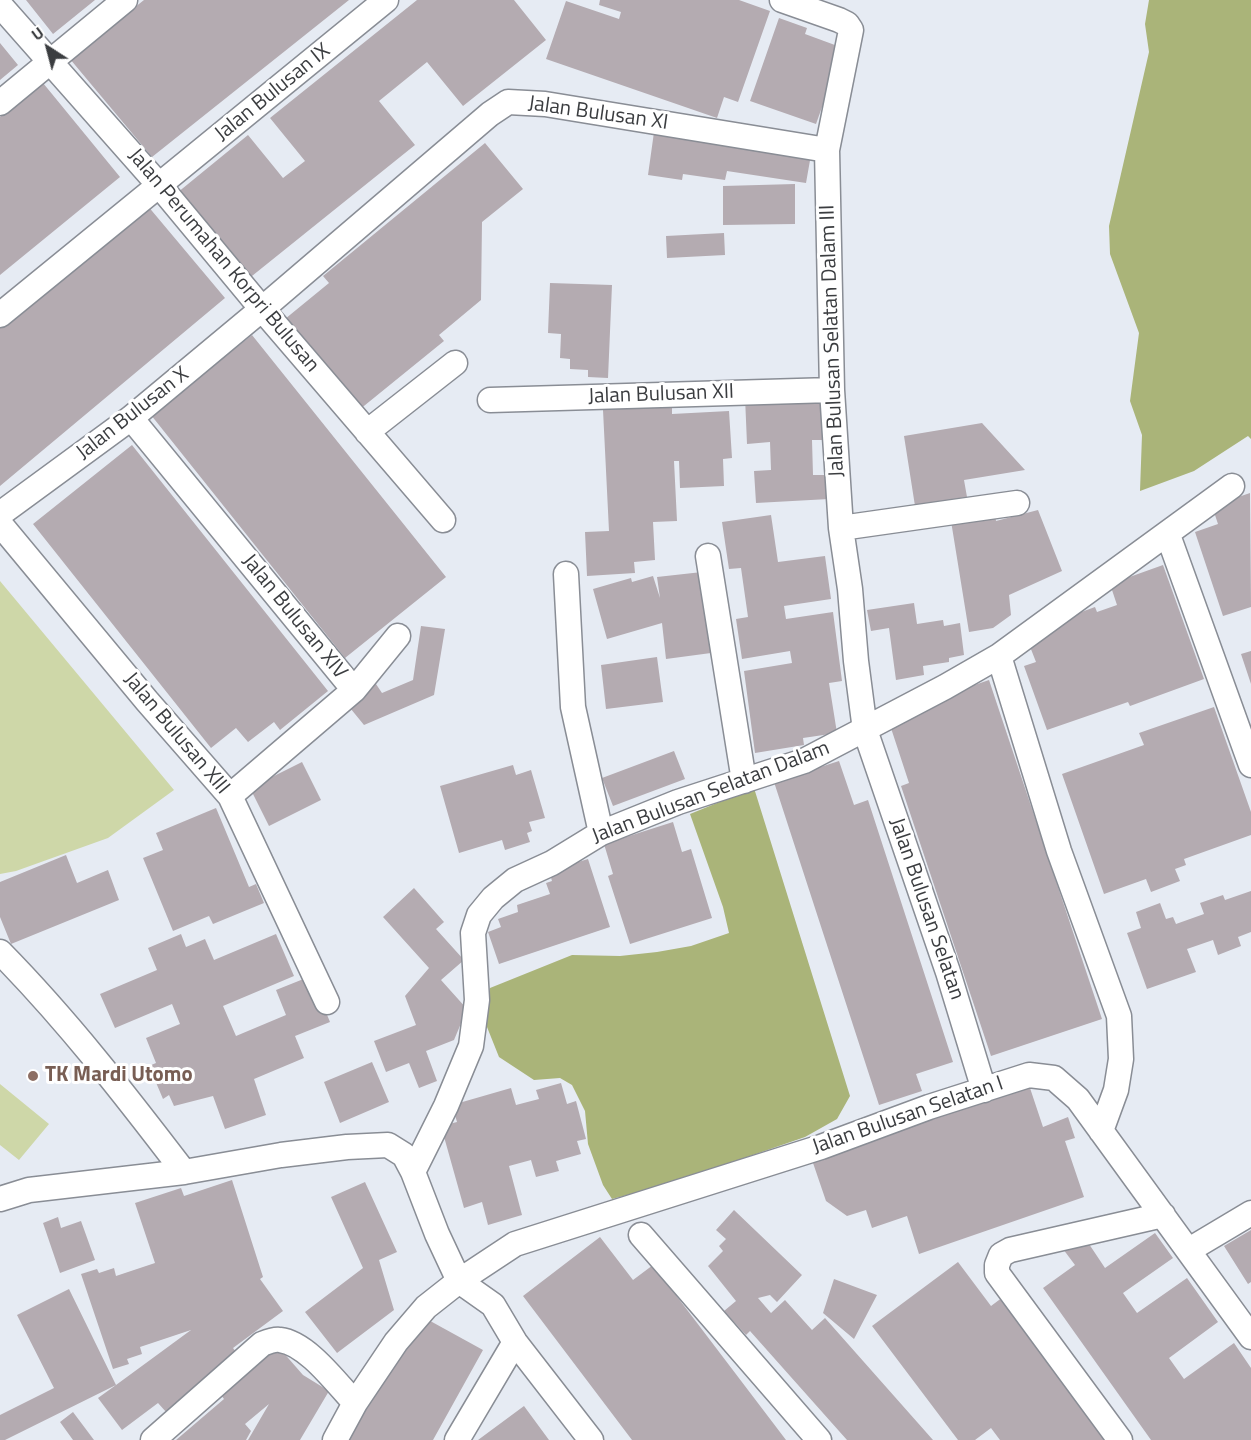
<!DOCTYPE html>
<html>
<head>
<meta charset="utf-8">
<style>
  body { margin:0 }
  #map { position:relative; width:1251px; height:1440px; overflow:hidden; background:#e6ebf3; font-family:"Titillium Web",sans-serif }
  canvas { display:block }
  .north { position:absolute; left:18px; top:18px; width:60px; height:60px; -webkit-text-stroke:4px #fff; paint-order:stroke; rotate:324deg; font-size:16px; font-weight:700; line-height:24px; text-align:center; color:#3b3d40 }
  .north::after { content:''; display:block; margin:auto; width:21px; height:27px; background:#3b3d40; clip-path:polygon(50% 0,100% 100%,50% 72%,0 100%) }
</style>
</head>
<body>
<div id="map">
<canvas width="1251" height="1440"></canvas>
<div class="north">U</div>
</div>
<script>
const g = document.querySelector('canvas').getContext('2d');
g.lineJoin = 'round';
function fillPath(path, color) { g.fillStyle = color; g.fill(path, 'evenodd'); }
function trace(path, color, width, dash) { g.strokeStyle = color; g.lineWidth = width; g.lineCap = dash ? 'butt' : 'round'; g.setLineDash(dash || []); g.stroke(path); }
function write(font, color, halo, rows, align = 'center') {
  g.font = font + ' "Titillium Web",sans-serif'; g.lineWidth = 6; g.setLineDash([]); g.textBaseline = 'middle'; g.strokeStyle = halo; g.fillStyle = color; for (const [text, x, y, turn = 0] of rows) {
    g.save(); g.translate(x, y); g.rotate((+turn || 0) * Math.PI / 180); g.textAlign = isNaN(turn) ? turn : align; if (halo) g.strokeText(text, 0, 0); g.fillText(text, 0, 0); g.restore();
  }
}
fillPath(new Path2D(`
  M0,581L174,790L108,838L16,871L0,874Z
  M0,1084L49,1124L19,1160L0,1145Z`), '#ced7a8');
fillPath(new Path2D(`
  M1149,0H1251V439L1248,436L1194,471L1140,491L1142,435L1130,401L1139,333L1110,254L1109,226L1149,52L1145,24Z
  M754,788L850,1096L837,1119L805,1137L669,1184L612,1199L603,1185L588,1144L585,1111L572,1085L560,1078L534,1080L499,1057L485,1022L490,988L572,955L620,956L657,952L691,946L729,933L723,907L690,814Z`), '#aab479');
fillPath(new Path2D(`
  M26,0H95L53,34Z
  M144,0H349L152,157L70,59Z
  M417,0H514L546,40L463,106L427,62L379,101L415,145L247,280L177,193L248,135L283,178L305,161L270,118Z
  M600,0H739L770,11L738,102L724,97L717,118L546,59L566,1L619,19L621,12L599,5Z
  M779,18L807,28L805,34L843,48L816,124L750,101Z
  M0,43L18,65L0,80Z
  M43,83L120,177L0,275V117Z
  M655,125L812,149L806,183L727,171L725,180L683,174L682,180L648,175Z
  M485,143L523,189L482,222L481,300L439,335L444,341L359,410L285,319L329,283L323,276Z
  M795,184V224L723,225V186Z
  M147,205L225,298L0,486V327Z
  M724,233L725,255L667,258L666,236Z
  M550,283L612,285L608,378L588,377V370L570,369V359L560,358L561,334L548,333Z
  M252,335L446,577L345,658L151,415Z
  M821,394L823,440H812L813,475H827L829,499L756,503L754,471L771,470L770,442L747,444L745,397Z
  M672,406V414L729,411L732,458L723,459L724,486L680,488L679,461H674L677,521L653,522L655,560L634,562L635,573L587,576L585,532L609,531L603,410Z
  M982,423L1025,470L964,480L967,497L915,506L904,436Z
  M132,445L328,691L280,730L274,722L248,742L236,728L211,748L33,524Z
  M1250,493L1251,607L1223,616L1195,532L1218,524L1212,506Z
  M1038,510L1062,571L1009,595L1011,615L993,628L969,632L951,521L995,514L996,521Z
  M771,515L778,562L825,556L831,599L784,606L786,619L833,612L842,681L829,683L837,733L803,738L804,745L755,753L744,671L792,663L790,651L742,659L736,619L748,617L741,568L729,569L722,522Z
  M1163,565L1204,679L1130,706L1128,702L1047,730L1024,666L1036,662L1027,639L1054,622L1095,607L1097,612L1117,605L1110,584Z
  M702,572L711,653L666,659L662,623L607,639L593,589L631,578L632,582L653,576L660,598L657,577Z
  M914,603L917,624L943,620L944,626L960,623L964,655L949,658V662L923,666L924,675L896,680L889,628L871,631L867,610Z
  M421,626L445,629L434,695L364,725L346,703L374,681L382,693L413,680Z
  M1251,651V684L1241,654Z
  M657,657L663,702L606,709L601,665Z
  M989,680L1102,1019L991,1056L901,786L909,783L889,722L934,707L931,700Z
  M1214,707L1251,812V835L1184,859L1186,865L1175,869L1180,881L1151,892L1146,879L1104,894L1062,774L1144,745L1139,733Z
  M674,751L685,779L613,806L602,778Z
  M839,761L854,805L868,800L953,1062L916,1074L922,1091L879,1105L774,782Z
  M302,762L321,800L269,826L250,788Z
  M513,765L516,775L531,770L545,818L529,822L532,831L527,833L530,842L505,850L502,840L459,853L440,786Z
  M216,808L249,887L256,884L264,903L213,924L209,916L173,931L143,858L163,850L156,833Z
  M673,822L682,852L691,849L712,918L630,944L608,876L613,874L604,844Z
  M66,855L77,883L108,870L119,900L11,944L0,917V882Z
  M588,859L610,927L499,964L488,932L501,927L498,919L518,912L517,905L550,894L546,883L552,881L549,871Z
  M414,888L444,922L436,929L464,960L441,980L467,1009L454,1040L426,1051L437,1081L419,1088L409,1063L386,1072L374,1041L416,1025L405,996L429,968L383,917Z
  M1251,891V932L1238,937L1241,946L1218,955L1213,940L1187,949L1196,972L1147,989L1127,933L1141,928L1136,912L1160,903L1166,919L1173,917L1176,924L1204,914L1200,903L1223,895L1225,900Z
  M181,934L186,947L205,939L214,960L276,934L294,976L223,1006L236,1036L286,1015L276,990L311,976L330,1022L295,1036L304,1058L254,1079L266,1115L225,1129L213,1096L174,1106L169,1095L163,1099L149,1066L156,1063L146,1038L180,1024L172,1004L115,1028L100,994L157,970L148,948Z
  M372,1062L389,1102L340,1123L324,1082Z
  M561,1083L567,1104L576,1101L586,1139L577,1141L581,1154L556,1161L559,1171L536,1177L531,1160L509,1166L522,1215L488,1225L482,1202L464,1208L441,1126L457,1122L452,1105L511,1088L516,1105L539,1099L536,1090Z
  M1029,1085L1043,1127L1068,1117L1075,1138L1065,1141L1084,1197L919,1254L907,1216L872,1228L866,1210L847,1216L826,1201L812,1160Z
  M232,1180L263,1277L260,1279L283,1311L233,1348L236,1352L167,1413L158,1403L122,1430L98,1398L116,1385L5,1440H0V1415L54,1388L17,1315L69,1289L116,1385L191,1330L140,1347L142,1354L127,1359L129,1364L113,1369L81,1274L97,1269L99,1273L114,1268L116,1276L155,1263L135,1203L181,1188L184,1196Z
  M365,1182L397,1252L379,1260L394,1310L337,1353L305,1312L363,1268L331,1197Z
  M734,1210L802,1275L777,1302L770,1295L758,1298L771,1313L785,1300L812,1330L825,1318L933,1440H847L750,1331L746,1335L724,1311L736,1301L708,1266L723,1251L719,1246L726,1239L716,1230Z
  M58,1217L61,1228L81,1221L95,1260L60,1273L43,1223Z
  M1251,1230V1282L1248,1284L1224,1246Z
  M1155,1233L1173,1258L1123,1293L1137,1313L1187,1278L1218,1322L1169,1358L1184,1379L1234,1343L1251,1368V1440H1151L1043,1288L1075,1265L1063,1249L1083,1235L1105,1268Z
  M600,1237L633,1280L653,1265L786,1440H632L523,1296Z
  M958,1262L991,1306L1003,1297L1110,1440H1000L991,1428L975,1440H958L872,1326Z
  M834,1279L877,1295L854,1339L823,1313Z
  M423,1317L483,1350L433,1440H346L396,1350L403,1354Z
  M275,1343L303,1375L329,1391L300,1440H248L269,1404L245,1424L251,1431L246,1440H176L224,1399L218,1391Z
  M524,1406L549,1440H478Z
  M73,1412L94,1440H73L60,1422Z`), '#b4abb1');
const street = new Path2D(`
  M782,0L839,20L847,24L851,30L827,150L832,390L841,528L850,589L856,661L865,730L948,972L984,1090
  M0,5L159,185L262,309L443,520
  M0,103L125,0
  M0,315L386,0
  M490,400L832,390
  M131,418L354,690L230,796
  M367,432L455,363
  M0,514L131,418L262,309L490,114L508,102L545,104L827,150
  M0,524L147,701L230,796L327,1002
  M841,528L1017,503
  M1168,535L1251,765
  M708,556L744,781
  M566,574L573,707L601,833
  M999,656L1059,851L1119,1016L1121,1059L1116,1090L1101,1131
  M354,690L398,636
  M0,952C67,1020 126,1096 184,1172L281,1155L347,1147L388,1145L404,1155L413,1172L437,1234L459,1281L493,1305L515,1342L591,1440
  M413,1172L446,1106L471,1046L477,1000L473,933L479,915L493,898L515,880L552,863L601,833L678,802L804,761L945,687L999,656L1232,486
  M0,1199L29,1190L184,1172
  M641,1235L819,1440
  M1189,1250L1251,1213
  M153,1440L262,1344C267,1342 274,1339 280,1340C307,1343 337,1384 355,1403
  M335,1440L355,1403L396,1342L426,1307L459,1281L515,1244L821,1147L929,1107L1029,1075L1054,1078L1078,1099L1251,1337
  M457,1440L515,1342
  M1120,1440L997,1273V1265L1001,1255L1010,1250L1163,1215`);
trace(street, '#898d95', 27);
trace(street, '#fff', 24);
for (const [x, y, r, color] of [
  [33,1076,6,"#8d6e63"]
]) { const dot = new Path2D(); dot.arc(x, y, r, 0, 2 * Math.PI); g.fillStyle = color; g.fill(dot); trace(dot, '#fff', 2); }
write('21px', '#3b3d40', '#fff', [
  ["Jalan Bulusan IX",273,93,-39],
  ["Jalan Bulusan XI",598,114,8],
  ["Jalan Perumahan Korpri Bulusan",223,261,50],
  ["Jalan Bulusan Selatan Dalam III",833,341,-92],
  ["Jalan Bulusan XII",661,395,-2],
  ["Jalan Bulusan X",133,414,-38],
  ["Jalan Bulusan XIV",294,617,51],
  ["Jalan Bulusan XIII",176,734,50],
  ["Jalan Bulusan Selatan Dalam",711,793,-21],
  ["Jalan Bulusan Selatan",926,909,71],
  ["Jalan Bulusan Selatan I",908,1116,-19]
]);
write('bold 21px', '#785e54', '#fff', [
  ["TK Mardi Utomo",45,1076]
], 'left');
</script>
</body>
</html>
